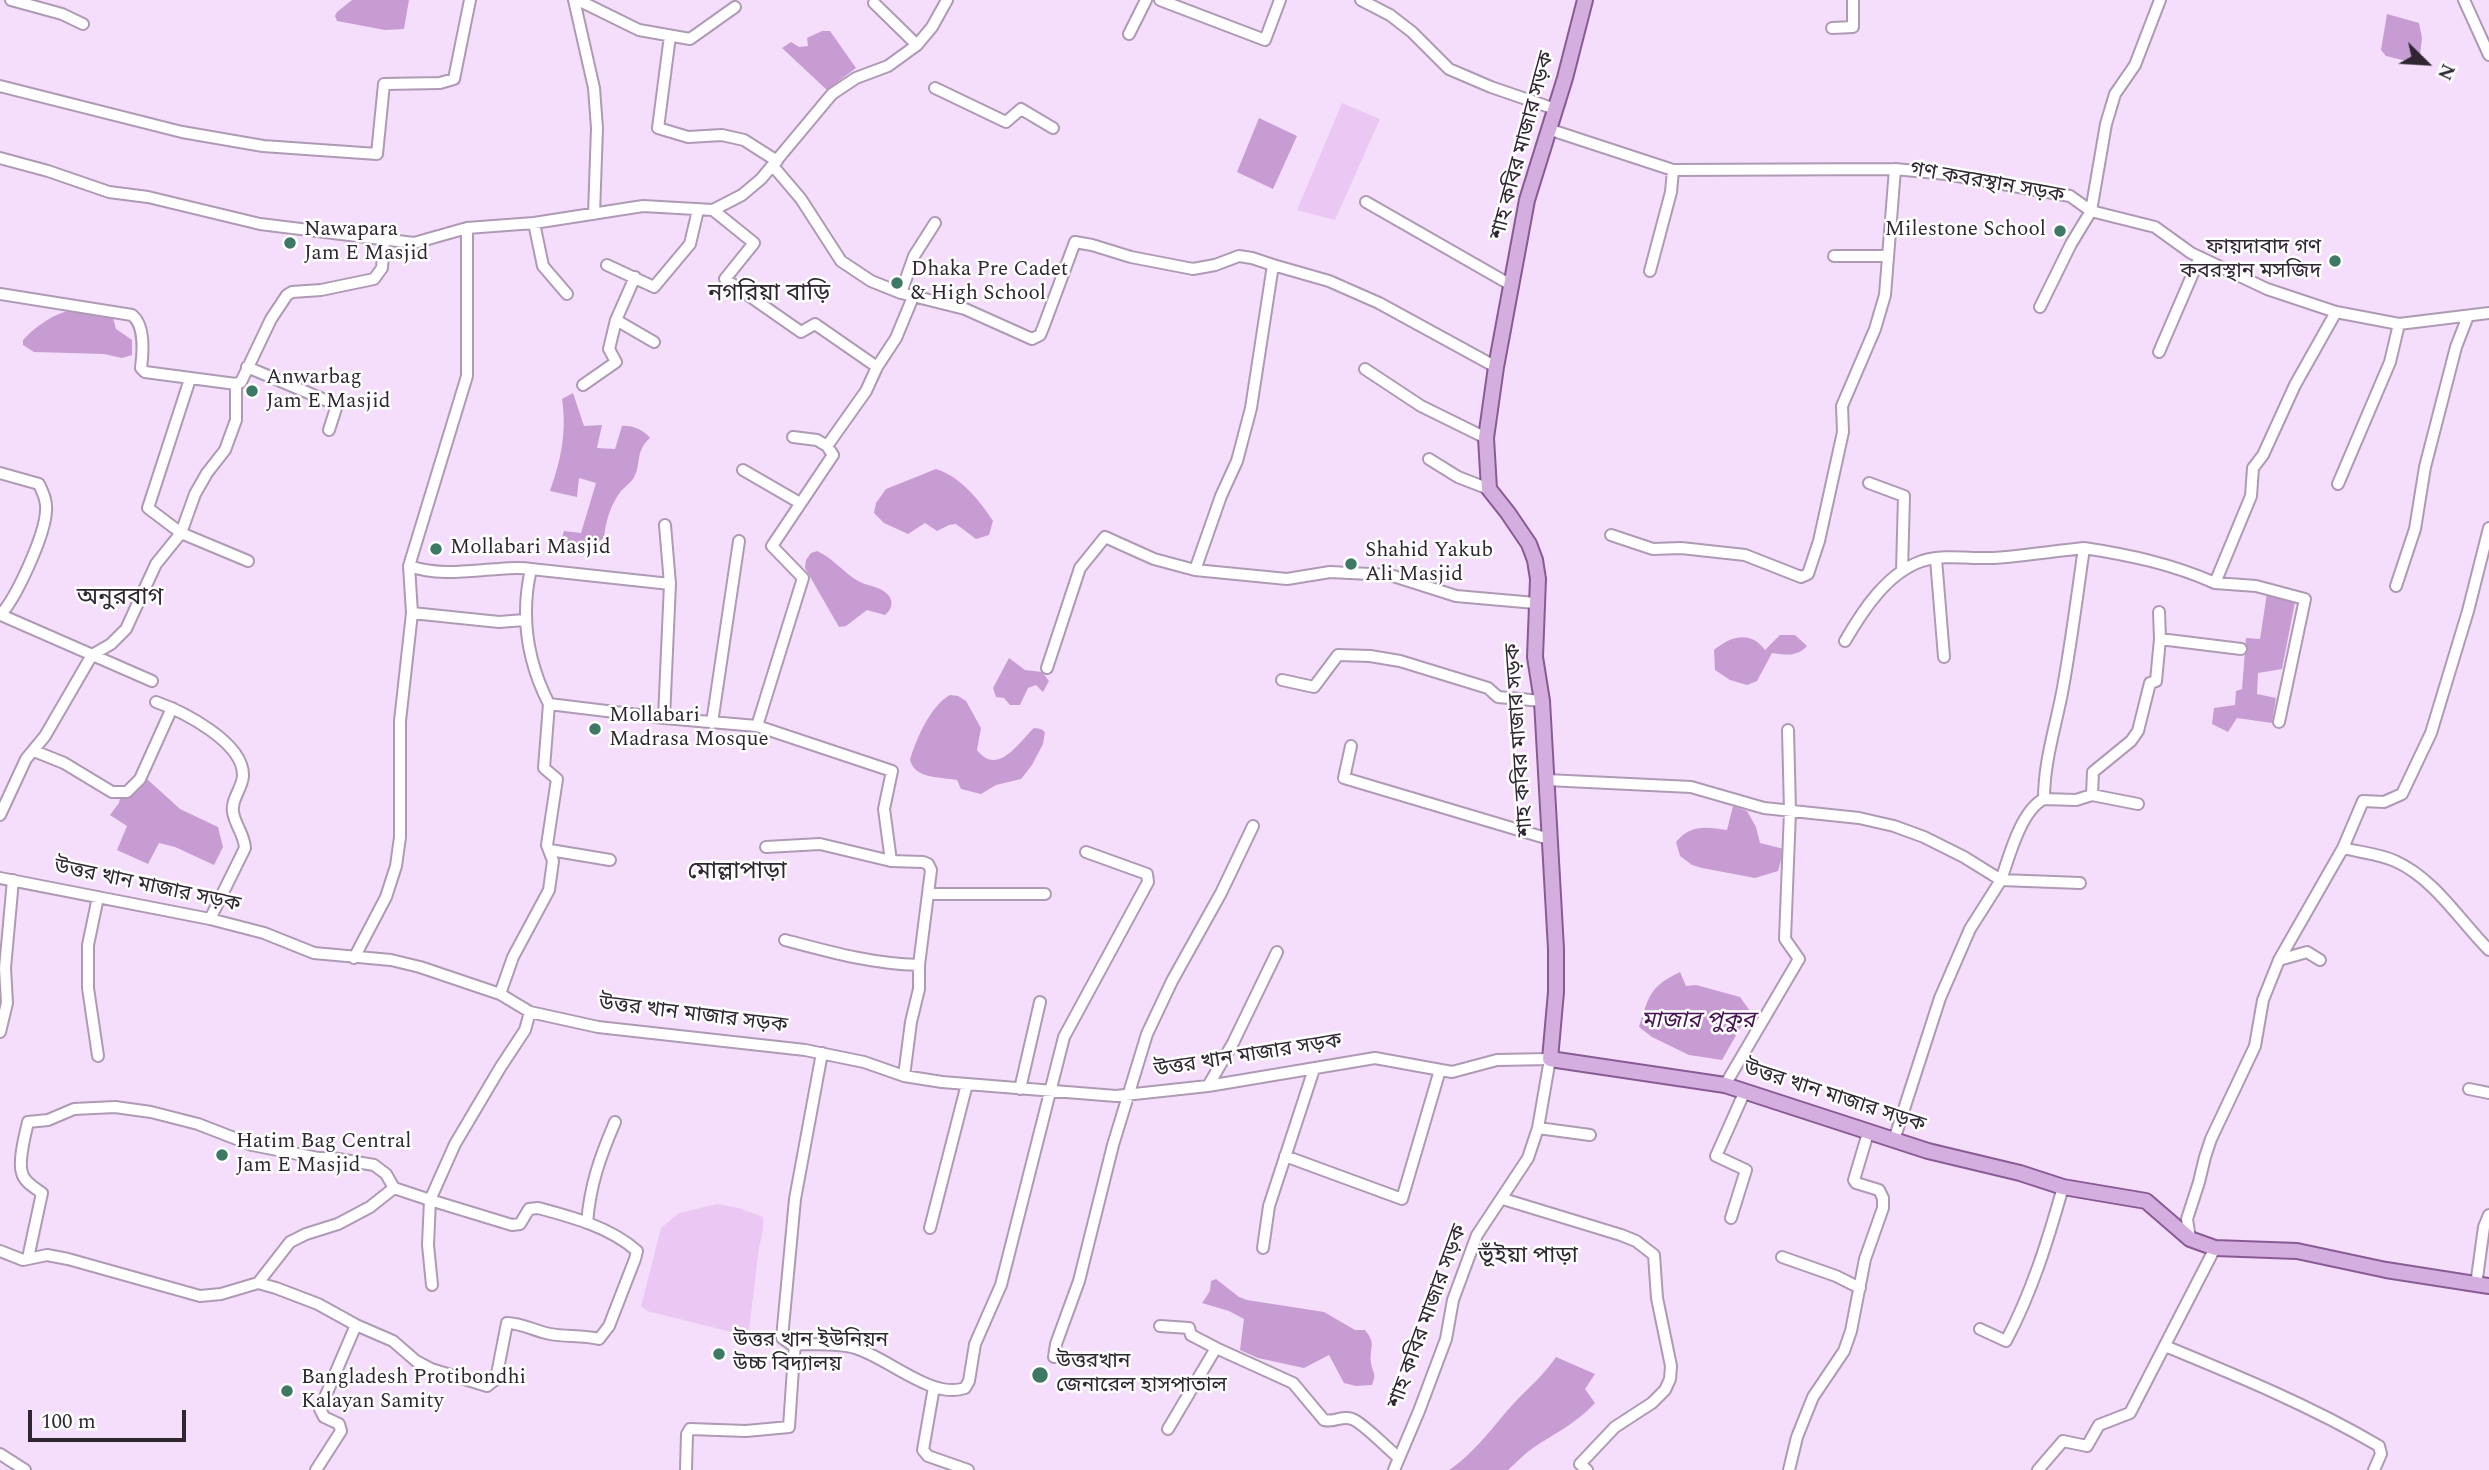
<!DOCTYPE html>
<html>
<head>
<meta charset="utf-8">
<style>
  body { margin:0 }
  #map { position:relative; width:2489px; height:1470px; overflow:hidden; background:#f5defb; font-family:Spectral,serif }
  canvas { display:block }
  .north { position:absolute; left:2391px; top:28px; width:70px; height:70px; -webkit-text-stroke:5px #fff; paint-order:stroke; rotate:114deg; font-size:19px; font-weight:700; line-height:28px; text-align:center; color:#2f2631 }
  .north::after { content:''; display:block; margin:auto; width:24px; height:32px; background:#2f2631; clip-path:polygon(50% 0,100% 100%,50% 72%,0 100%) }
  .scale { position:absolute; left:28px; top:1410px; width:158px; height:32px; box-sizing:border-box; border:4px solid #2f2631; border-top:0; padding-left:9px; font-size:21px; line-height:24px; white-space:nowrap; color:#2f2631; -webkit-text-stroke:5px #fff; paint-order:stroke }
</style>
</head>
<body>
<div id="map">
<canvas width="2489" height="1470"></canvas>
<div class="north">N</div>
<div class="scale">100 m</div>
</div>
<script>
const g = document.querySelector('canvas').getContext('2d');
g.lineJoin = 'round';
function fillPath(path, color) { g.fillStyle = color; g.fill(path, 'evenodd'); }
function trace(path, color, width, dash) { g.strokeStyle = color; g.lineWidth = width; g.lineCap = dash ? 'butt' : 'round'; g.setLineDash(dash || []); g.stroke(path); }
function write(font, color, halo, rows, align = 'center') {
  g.font = font + ' Spectral,"Noto Sans Bengali",serif'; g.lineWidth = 5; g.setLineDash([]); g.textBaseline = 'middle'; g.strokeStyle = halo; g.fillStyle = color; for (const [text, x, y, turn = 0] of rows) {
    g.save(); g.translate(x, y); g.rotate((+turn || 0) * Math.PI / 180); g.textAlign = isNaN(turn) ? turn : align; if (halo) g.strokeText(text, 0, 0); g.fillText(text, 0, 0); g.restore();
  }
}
fillPath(new Path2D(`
  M1342,103L1380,119L1335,220L1297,210Z
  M717,1204L739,1208L763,1217C765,1230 759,1243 758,1256C755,1281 752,1305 749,1330L731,1332L647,1311L641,1306L661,1228L679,1213Z`), '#eac8f3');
fillPath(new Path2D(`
  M352,0H409L404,29L385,30L337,21L335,16L337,12Z
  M2387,14L2419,23L2422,38L2419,64L2386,56L2381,50Z
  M822,31H830L856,68L827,90L782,48L791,42L799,47L808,46L807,38Z
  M1259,118L1297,136L1273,189L1237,172Z
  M73,310L113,318L116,329L132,340V355L122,358L104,354L34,352L23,345V340C36,326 54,313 73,310Z
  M573,393L584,426L602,425L597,448L615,449L622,426C631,425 644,430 650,438C634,452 642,466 633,479C630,483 625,487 621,491C610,506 606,520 604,538L588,548L557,554L564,531L581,533L596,483L579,478L577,497L550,491C561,460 567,432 562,399Z
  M936,469C960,476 980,501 993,521L989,535L976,539L956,524L949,525L937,531L925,523L908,534L884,523L874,513L876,503L886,489Z
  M817,551C833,558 844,573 858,581C867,586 883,587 889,596C894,603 891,610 885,615L867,610L846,626L839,627L805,568L806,560L811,553Z
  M2267,593L2295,602L2282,669L2258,673L2257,694L2276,698L2272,723L2237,718L2228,732L2212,724L2214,708L2235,705L2236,691L2242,689L2246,638L2260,639Z
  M1780,635H1795L1807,646C1797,657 1786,655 1772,653L1757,681L1747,685L1730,680L1715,670L1714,650C1730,636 1751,630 1765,650Z
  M1009,658L1025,670L1042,672L1049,681L1043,692L1036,685L1028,688L1020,705H1010L1004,698L996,697L993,688Z
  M950,695L958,696L966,701L981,728L977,750C998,777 1019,742 1034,728L1041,729L1045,732L1043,744L1032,765L1021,779L996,785L981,794L961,789L957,780C940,777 915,779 910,760C916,739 931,705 950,695Z
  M147,779L180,809L218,827L223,847L214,865L175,847L159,843L148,864L117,850L127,826L110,815L119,803L121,793L139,786Z
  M1733,806L1747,811L1756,827L1760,843L1784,849L1778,871L1755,878L1702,868L1692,865L1680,856L1676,842C1691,824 1706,827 1727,830Z
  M1680,972L1686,986L1696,985L1740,997L1750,1011L1722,1060L1689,1055L1652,1037L1639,1027C1649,996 1649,987 1680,972Z
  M1216,1279L1239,1297L1247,1300L1324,1312L1355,1330H1365C1377,1345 1369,1347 1371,1363C1373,1375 1377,1372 1372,1385L1356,1386L1344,1383L1329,1355L1304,1368L1258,1358L1240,1350L1244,1319L1229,1311L1202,1303L1210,1291L1211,1281Z
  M1556,1357L1595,1374L1585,1389L1595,1403C1577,1423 1555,1433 1533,1448C1524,1454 1516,1463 1508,1470H1449C1475,1453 1494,1425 1515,1402C1529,1387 1544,1375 1556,1357Z`), '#c79cd3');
const minor = new Path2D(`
  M11,0L62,14L83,24
  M574,0L594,88L597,128L594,214
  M578,0L639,30L690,39L735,7
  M1160,0L1265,40L1280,0
  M1361,0L1390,15L1412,32L1449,69L1491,87L1555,109
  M2464,0L2489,55
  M874,3L917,45
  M1832,28L1853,27V0
  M1129,34L1146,0
  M670,36L658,128L688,137L722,135L744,140L777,161
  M0,86L182,132L263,146L377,154L384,84L440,83L454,79L470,0
  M935,88L1006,122L1021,109L1053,128
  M1548,129L1673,170L1895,169L1946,174L2070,196L2091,211L2155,227L2191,253L2267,289L2336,312L2399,324L2489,313
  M0,158L48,171L109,192L148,197L260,224L414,243L467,228L534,223L643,206L713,210L742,195L761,179L832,94L856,78L888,66L917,45L932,27L947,0
  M773,166L801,199L841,261L871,281L901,293L965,309L1032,339L1040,335L1043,328L1075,242L1092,245L1131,257L1193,269L1215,265L1239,256L1252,258L1273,265L1251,408L1237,461L1221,496L1195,570
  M1366,202L1511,285
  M713,210L754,243L725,279L801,332L815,324L877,367
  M534,223L543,266L567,294
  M1834,256H1888
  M607,265L654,287L690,244L698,210
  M1273,265L1329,281L1379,303L1496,367
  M1650,271L1671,192L1673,170
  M901,293L914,256L935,223
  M0,294L132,315C145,325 143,353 141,368L145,372L236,384L241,382L271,319L287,295L292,292L321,290L374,279L382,268L384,240
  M2040,307L2071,244L2091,211L2106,124L2115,94L2135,65L2160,0
  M616,320L654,342
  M2159,352L2200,257
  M247,367L337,405L329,430
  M1365,369L1421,406L1486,438
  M236,384V420L225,450L207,473L195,494L181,533L248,561
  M583,385L616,362L609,349L616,320L635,277
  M793,437L817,440L827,446
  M1429,459L1458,477L1489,489
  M743,470L800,503
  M0,473L39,484C43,493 47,501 46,511C45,535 16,599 0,615
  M1869,483L1904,496L1902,571
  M2338,484L2390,362L2399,324
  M665,525L670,584
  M1611,535L1653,549L1681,548L1745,555L1801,577L1808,574L1819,541L1843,432L1842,406L1875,329L1885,295L1895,169
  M2084,548C2130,555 2172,564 2215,583L2251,496L2253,468L2263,455L2295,385L2336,312
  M1936,559L1944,657
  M409,566C439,576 467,571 498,569C509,568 520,567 531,569C520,617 527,661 549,704
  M531,569L670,584L664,718
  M2215,583L2256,586L2305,599L2279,722
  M2396,586L2415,529L2425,467L2456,347L2468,316
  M412,613L499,622L525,620
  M1,615L152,681
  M2160,639L2241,649
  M1845,641C1863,610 1887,573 1922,561C1944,554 1970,559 1993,558C2023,556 2054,551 2084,548C2077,596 2071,645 2062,693C2055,729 2044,762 2044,799C2021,810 2009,857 2001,880L2080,883
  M1047,668L1080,568L1105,537L1154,559L1195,570L1287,579L1330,572L1390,575L1456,596L1535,603
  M1282,680L1314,687L1338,655L1370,656L1400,661L1488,688L1498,697L1542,701
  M156,702C182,711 244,742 243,776C242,789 231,799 233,812C235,825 244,834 245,848L210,919
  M712,723L739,541
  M757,726L803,578L772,546L833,455L827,446L866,391L877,367L896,338L913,297
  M1351,746L1344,778L1549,839
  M34,751L64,763L112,792H127L140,779L172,708
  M1547,780L1691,787L1764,808L1859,818L1894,826L1924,837L1964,857L2001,880L1970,929L1940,998L1894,1140
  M2092,795L2093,772L2131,741L2138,731L2150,683L2156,681L2160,639L2159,612
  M2044,799L2076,800L2092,795L2138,804
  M0,815L26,759L45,736L92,655L111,644L126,629L156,564L181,533L148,508L190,379
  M766,847L820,844L891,861
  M2343,848C2359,852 2380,854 2395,861C2435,879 2459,920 2489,950
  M550,850L610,860
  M0,878L210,919L264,933L314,953L391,960L420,967L500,994L530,1012L598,1027L805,1050L864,1062L904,1076L942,1082L1116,1096L1208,1086L1375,1058L1452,1072L1497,1060L1550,1059L1538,1128L1528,1158L1477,1235L1453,1300L1446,1339L1419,1411L1394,1470
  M928,894H1045
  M98,897L88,945V988L98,1056
  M785,940C830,952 872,964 919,965
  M354,958L386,897L396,866L400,837V721L412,613L409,566L467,376V228
  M2279,960L2307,952L2320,960
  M500,994L513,957L549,890L553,861L547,845L557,779L544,768L549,704L664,718L757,726L892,771L884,809L891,861L923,862L928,864L931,870L919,965V989L911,1022L904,1076
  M0,1032L7,1003L5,968L13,880
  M1725,1085L1799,959L1785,939L1790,811L1788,730
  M1208,1086L1233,1043L1277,952
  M1020,1089L1040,1002
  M2469,1089L2489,1093
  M1538,1128L1590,1135
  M1285,1156L1402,1199L1440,1070
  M1503,1199L1621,1235L1636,1241L1654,1255L1657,1298L1671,1366L1670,1379L1665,1390L1652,1403L1615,1427L1580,1464L1587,1470
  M1731,1218L1746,1170L1716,1156L1745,1091
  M587,1223C590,1185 600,1157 615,1122
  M930,1228L967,1084
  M2190,1239L2187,1219L2199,1182L2205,1157L2211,1139L2255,1046L2263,1000L2279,960L2343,848L2363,801L2384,802L2402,794L2431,733L2468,611L2489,528
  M1263,1248L1269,1206L1314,1069
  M0,1251L23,1260L47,1255L68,1259L200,1296L221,1294L258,1283L276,1288L318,1304L356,1325L393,1341L416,1361L431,1369L487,1386L496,1379L507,1323C521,1323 535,1331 550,1334C566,1337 582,1335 599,1339L609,1326L635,1259L637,1251C610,1227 572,1217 538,1208L529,1209L520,1224L512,1225L430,1200L455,1144L500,1068L525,1030L530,1012
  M1782,1257L1836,1276L1860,1288
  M28,1258L42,1193C35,1188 24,1182 22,1173C18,1161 25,1135 28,1122L48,1120L74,1109L115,1107L151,1112L198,1124L252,1145L318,1158H332L374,1165L386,1174L394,1188
  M258,1283L290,1242L306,1234L338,1224L370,1207L394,1188L430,1200L428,1245L432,1285
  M2476,1285L2484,1227L2489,1215
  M1160,1326L1189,1328L1191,1335L1216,1348
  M1980,1329L2006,1341C2032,1292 2048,1240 2063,1187
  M2165,1346C2238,1376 2311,1406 2379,1446L2381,1454L2374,1470
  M795,1347L782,1338L795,1199L822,1053
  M1054,1357L1056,1344L1079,1281L1113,1145L1147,1034L1172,981L1221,893L1253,826
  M934,1387L923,1450L928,1456L968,1470
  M1168,1429L1216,1348L1293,1383L1324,1420C1334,1423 1342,1415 1352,1419C1362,1422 1388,1449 1398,1457
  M0,1454L25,1470
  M316,1470L341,1431L339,1424L324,1417L320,1409L356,1325
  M686,1470L687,1434L690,1429L746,1431L789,1427L794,1354L795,1347L800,1344C818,1345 838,1343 855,1348C887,1357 932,1400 965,1388L969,1381L975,1344L1001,1285L1064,1037L1148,882L1147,874L1086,852
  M1789,1470L1797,1437L1813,1397L1844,1351L1851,1331L1865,1259L1883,1208V1198L1879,1190L1856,1183L1854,1180L1868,1133
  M2038,1470L2063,1441L2087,1446L2099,1425L2130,1413L2215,1248`);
const major = new Path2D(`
  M1585,0L1565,78L1527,200L1496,367L1486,438L1489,489L1508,513L1529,544L1535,560L1538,579L1535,657L1542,701L1556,949V992L1550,1059L1725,1085L1928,1151L2020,1173L2063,1187L2146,1201L2190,1239L2215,1248L2297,1251L2386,1270L2489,1286`);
trace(minor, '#af9ab5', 14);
trace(major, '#895b95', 18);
trace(minor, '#fff', 10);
trace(major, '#d5aee0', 14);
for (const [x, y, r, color] of [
  [2060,231,7,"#3d7964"],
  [290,243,7,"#3d7964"],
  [2335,261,7,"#3d7964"],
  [897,283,7,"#3d7964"],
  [252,391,7,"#3d7964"],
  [436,549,7,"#3d7964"],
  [1351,564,7,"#3d7964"],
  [595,729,7,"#3d7964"],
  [222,1155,7,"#3d7964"],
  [719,1354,7,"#3d7964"],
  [1040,1375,9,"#3d7964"],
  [287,1391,7,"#3d7964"]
]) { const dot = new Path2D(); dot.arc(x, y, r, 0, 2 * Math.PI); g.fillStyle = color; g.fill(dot); trace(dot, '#fff', 2.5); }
write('21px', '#2f2631', '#fff', [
  ["শাহ কবির মাজার সড়ক",1524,146,-75],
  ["গণ কবরস্থান সড়ক",1987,184,10],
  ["শাহ কবির মাজার সড়ক",1521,740,-94],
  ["উত্তর খান মাজার সড়ক",147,887,12],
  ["উত্তর খান মাজার সড়ক",693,1016,7],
  ["উত্তর খান মাজার সড়ক",1248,1057,-9],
  ["উত্তর খান মাজার সড়ক",1834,1098,18],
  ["শাহ কবির মাজার সড়ক",1429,1317,-70]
]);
write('21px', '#2f2631', '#fff', [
  ["Nawapara",304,231],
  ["Jam E Masjid",304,255],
  ["Milestone School",2046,231,"right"],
  ["ফায়দাবাদ গণ",2321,249,"right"],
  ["কবরস্থান মসজিদ",2321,273,"right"],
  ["Dhaka Pre Cadet",911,271],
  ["& High School",911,295],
  ["Anwarbag",266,379],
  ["Jam E Masjid",266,403],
  ["Mollabari Masjid",450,549],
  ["Shahid Yakub",1365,552],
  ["Ali Masjid",1365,576],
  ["Mollabari",609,717],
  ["Madrasa Mosque",609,741],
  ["Hatim Bag Central",236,1143],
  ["Jam E Masjid",236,1167],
  ["উত্তর খান ইউনিয়ন",733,1342],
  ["উচ্চ বিদ্যালয়",733,1366],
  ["উত্তরখান",1056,1363],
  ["জেনারেল হাসপাতাল",1056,1387],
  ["Bangladesh Protibondhi",301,1379],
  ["Kalayan Samity",301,1403]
], 'left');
write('italic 23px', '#471254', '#fff', [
  ["মাজার পুকুর",1698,1022]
]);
write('23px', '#2f2631', '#fff', [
  ["ভূঁইয়া পাড়া",1528,1257]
]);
write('24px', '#2f2631', '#fff', [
  ["নগরিয়া বাড়ি",769,295],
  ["অনুরবাগ",120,599],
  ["মোল্লাপাড়া",737,873]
]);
</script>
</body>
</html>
